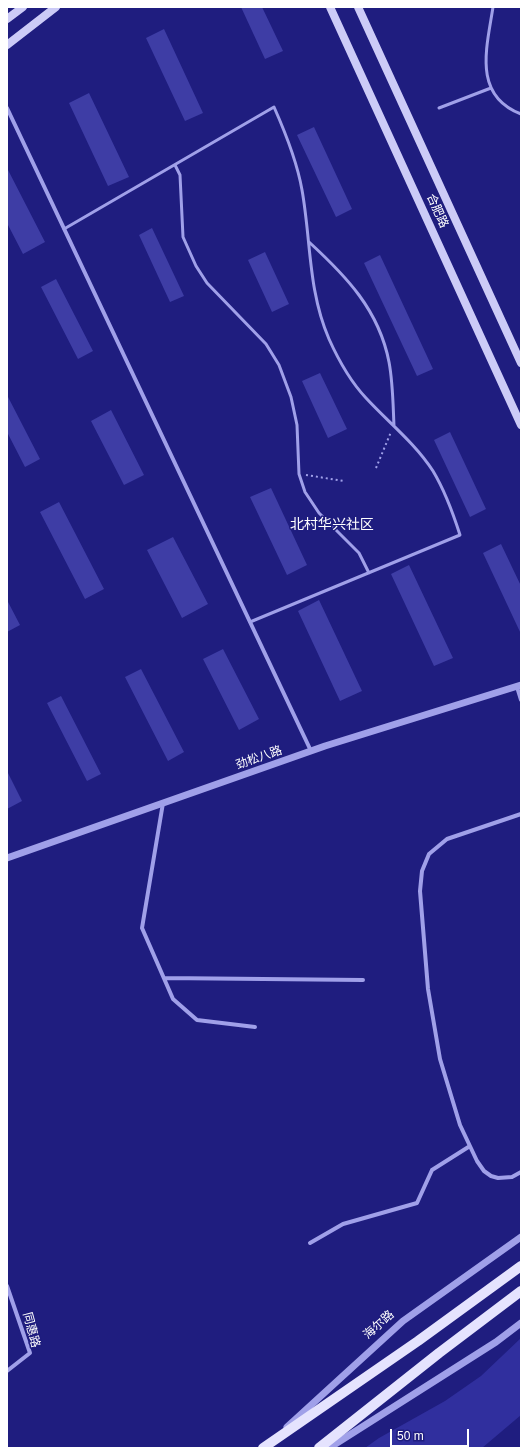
<!DOCTYPE html>
<html>
<head>
<meta charset="utf-8">
<style>
  body { margin:0 }
  #map { position:relative; width:528px; height:1455px; overflow:hidden; background:#1f1d7f; font-family:Arial,sans-serif }
  canvas { display:block }
  .frame { position:absolute; inset:0; border:8px solid #fff; pointer-events:none }
  .scale { position:absolute; left:390px; top:1429px; width:79px; height:18px; box-sizing:border-box; border:2px solid #fff; border-top:0; padding-left:5px; font-size:12px; line-height:14px; white-space:nowrap; color:#fff; -webkit-text-stroke:3px #1f1d7f; paint-order:stroke }
</style>
</head>
<body>
<div id="map">
<canvas width="528" height="1455"></canvas>
<div class="frame"></div>
<div class="scale">50 m</div>
</div>
<script>
const g = document.querySelector('canvas').getContext('2d');
g.lineJoin = 'round';
function fillPath(path, color) { g.fillStyle = color; g.fill(path, 'evenodd'); }
function trace(path, color, width, dash) { g.strokeStyle = color; g.lineWidth = width; g.lineCap = dash ? 'butt' : 'round'; g.setLineDash(dash || []); g.stroke(path); }
function write(font, color, halo, rows, align = 'center') {
  g.font = font + ' Arial,"Noto Sans SC",sans-serif'; g.lineWidth = 3; g.setLineDash([]); g.textBaseline = 'middle'; g.strokeStyle = halo; g.fillStyle = color; for (const [text, x, y, turn = 0] of rows) {
    g.save(); g.translate(x, y); g.rotate((+turn || 0) * Math.PI / 180); g.textAlign = isNaN(turn) ? turn : align; if (halo) g.strokeText(text, 0, 0); g.fillText(text, 0, 0); g.restore();
  }
}
fillPath(new Path2D(`
  M521,1338V1415L482,1448H365L379,1438L445,1401L481,1376Z`), '#302f9e');
fillPath(new Path2D(`
  M241,7H262L283,51L265,59Z
  M164,29L203,113L185,121L146,38Z
  M89,93L129,177L108,186L69,103Z
  M314,127L352,209L336,217L297,135Z
  M7,168L45,242L23,254L7,223Z
  M152,228L184,296L170,302L139,235Z
  M265,252L289,304L272,312L248,260Z
  M380,255L433,369L417,376L364,263Z
  M56,279L93,351L78,359L41,287Z
  M320,373L347,429L328,438L302,381Z
  M7,395L40,459L25,467L7,432Z
  M111,410L144,475L124,485L91,421Z
  M450,432L486,509L470,517L434,440Z
  M271,488L307,565L287,575L250,497Z
  M59,502L104,589L85,599L40,512Z
  M173,537L208,604L182,618L147,550Z
  M501,544L521,586V634L483,553Z
  M409,565L453,658L434,666L391,574Z
  M7,600L20,625L7,632Z
  M319,600L362,691L340,701L298,611Z
  M223,649L259,719L239,730L203,659Z
  M141,669L184,752L168,761L125,677Z
  M61,696L101,774L87,781L47,703Z
  M7,771L22,801L7,809Z`), '#3e3da5');
trace(new Path2D(`
  M376,468L391,432
  M306,475L344,481`), '#a0a0e9', 2, [2, 3]);
trace(new Path2D(`
  M493,7C487,47 472,95 521,114
  M439,108L491,88
  M175,165L180,175L183,237L196,266L207,283L266,344L279,365L291,397L297,425L299,474L305,492L319,513L359,553L369,573
  M64,229L274,107C286,134 297,161 302,190C311,240 308,291 329,339C338,359 350,381 366,398C388,422 415,443 433,471C445,491 453,513 460,535L250,622
  M309,242C346,276 379,310 389,362C393,383 393,405 394,426`), '#a0a0e9', 3);
trace(new Path2D(`
  M7,108L311,751
  M517,687L521,700
  M163,803L142,928L173,999L197,1020L255,1027
  M521,814L447,839L429,854L422,871L420,891L428,989L440,1059L460,1125L477,1161L484,1171L491,1176L498,1178L512,1177L521,1172
  M164,978L363,980
  M310,1243L343,1224L417,1203L432,1170L470,1146
  M7,1286L30,1353L7,1371`), '#a0a0e9', 4);
trace(new Path2D(`
  M7,858L325,746L521,685
  M287,1427L403,1321L521,1237
  M329,1448L496,1342L521,1323`), '#a0a0e9', 7);
trace(new Path2D(`
  M330,7L521,425
  M358,7L521,363
  M7,19L23,7
  M7,45L56,7`), '#cccbf7', 8);
trace(new Path2D(`
  M263,1448L418,1341L521,1266
  M319,1448L439,1353L521,1291`), '#e5e3fe', 10);
write('12px', '#fff', '#1f1d7f', [
  ["合肥路",437,211,66],
  ["劲松八路",259,758,-19],
  ["海尔路",379,1325,-42],
  ["同惠路",31,1330,75]
]);
write('14px', '#fff', '#1f1d7f', [
  ["北村华兴社区",332,525]
]);
</script>
</body>
</html>
